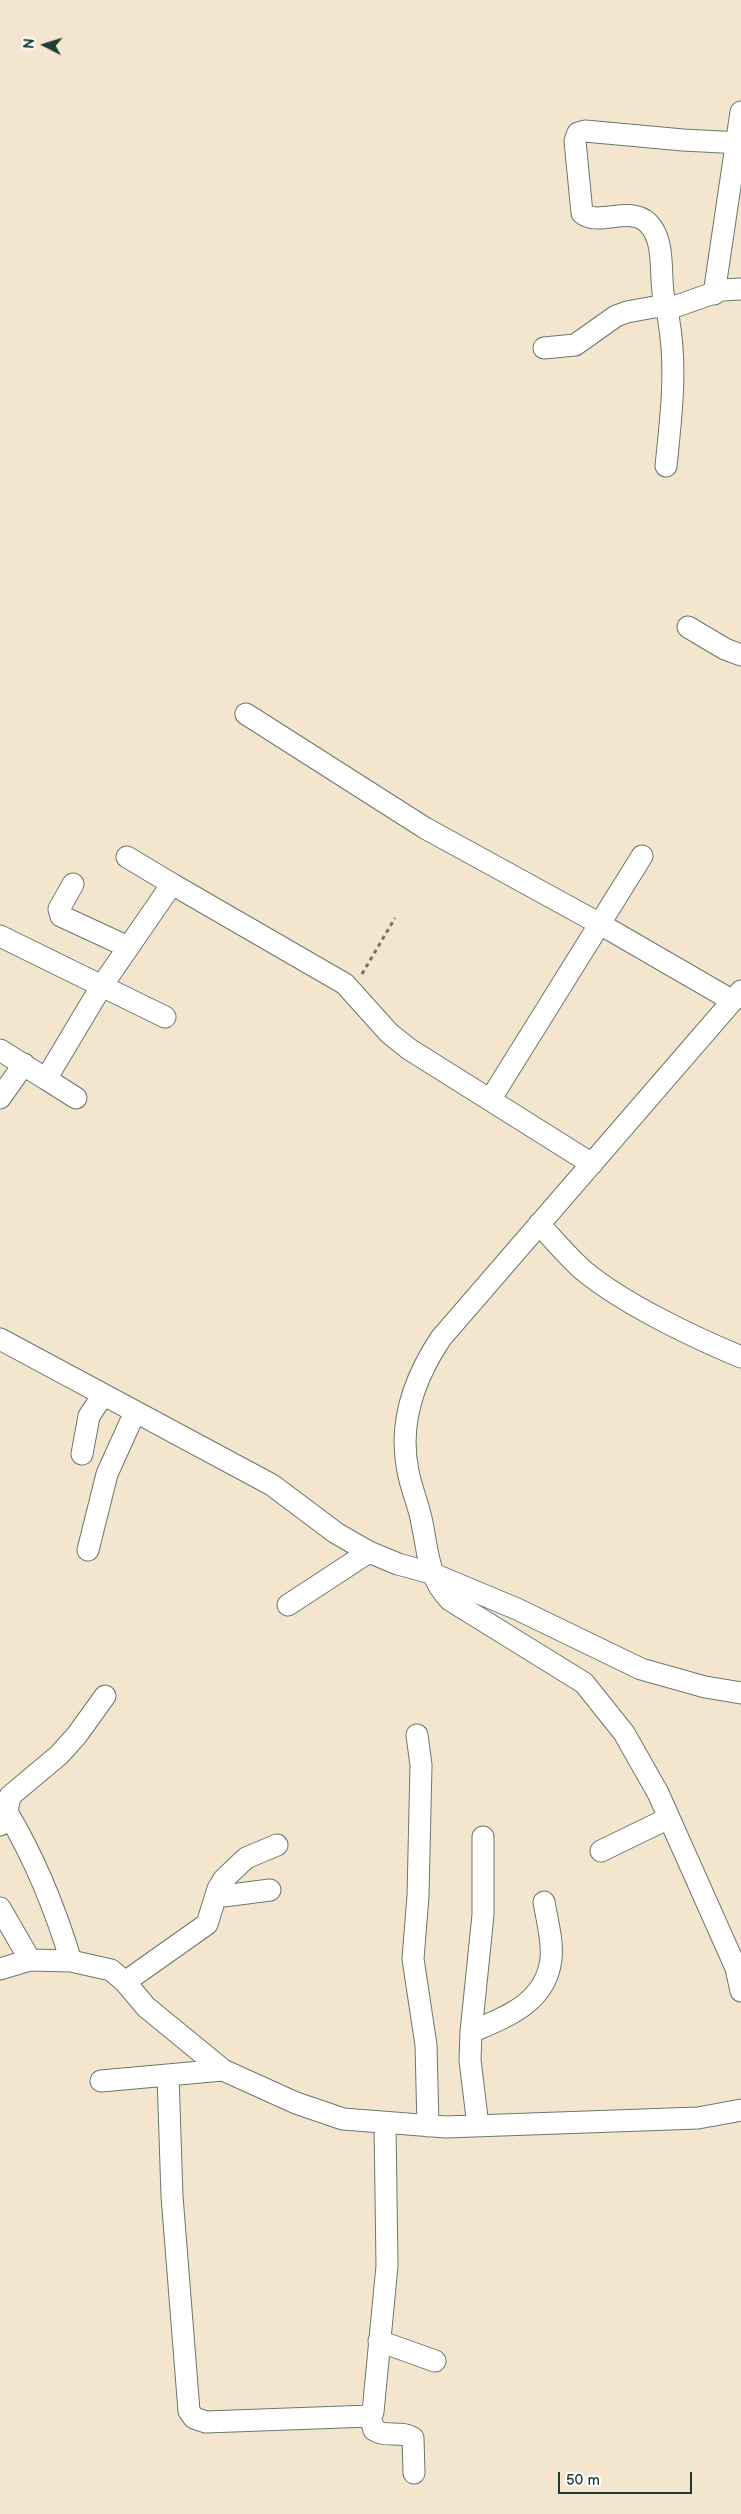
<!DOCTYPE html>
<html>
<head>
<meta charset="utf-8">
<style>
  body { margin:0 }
  #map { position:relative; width:741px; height:2514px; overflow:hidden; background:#f4e6ce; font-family:"Balsamiq Sans",sans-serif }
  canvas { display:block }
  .north { position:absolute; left:20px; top:20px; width:50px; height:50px; -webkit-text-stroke:4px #fff; paint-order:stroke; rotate:275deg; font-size:14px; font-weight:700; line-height:20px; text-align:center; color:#1f3d34 }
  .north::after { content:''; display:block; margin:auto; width:18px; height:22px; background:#1f3d34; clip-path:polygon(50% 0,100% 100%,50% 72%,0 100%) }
  .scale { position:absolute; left:558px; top:2472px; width:134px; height:22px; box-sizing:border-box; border:2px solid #1f3d34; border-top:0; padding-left:6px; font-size:15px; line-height:18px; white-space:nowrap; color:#1f3d34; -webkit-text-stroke:4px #fff; paint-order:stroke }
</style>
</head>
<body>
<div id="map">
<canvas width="741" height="2514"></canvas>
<div class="north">N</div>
<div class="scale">50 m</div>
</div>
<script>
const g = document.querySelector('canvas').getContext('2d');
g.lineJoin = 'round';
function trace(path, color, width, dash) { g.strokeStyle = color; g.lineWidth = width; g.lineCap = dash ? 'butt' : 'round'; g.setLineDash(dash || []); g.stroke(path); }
const minor = new Path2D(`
  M714,294L741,112
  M544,348L575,345L616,316L627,312L654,307H674L722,290L741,289
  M666,466C671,418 677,369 669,322C668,312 664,302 663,292C660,270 665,240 648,223C630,205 598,227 582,213L575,141L578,133L585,131L683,140L741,143
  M688,627L725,649L741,655
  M246,714L425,828L600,924L733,1001
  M127,857L172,884
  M73,884L59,909L61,916L128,947
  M0,936L165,1017
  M741,991L441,1338C415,1377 398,1423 408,1471C411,1489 419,1505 422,1523C428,1552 428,1578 450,1600L584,1683L624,1733L658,1793L736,1968L741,1991
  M0,1050L46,1079L101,987L172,884L345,984L389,1033L409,1049L592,1164
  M46,1079L76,1098
  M0,1098L24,1064
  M490,1100L642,856
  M539,1224C554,1240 568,1257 584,1271C624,1304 693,1337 741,1357
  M0,1339L272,1485L336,1533L369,1552L398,1564L431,1573L517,1609L641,1669L705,1687L741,1693
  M82,1454L89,1416L103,1395
  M88,1550L107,1474L135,1412
  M288,1605L369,1552
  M417,1735L421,1765L418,1896L413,1959L426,2045L428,2126
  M7,1812C35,1859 55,1908 71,1961
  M0,1825L7,1812L10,1796L59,1755L77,1735L105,1696
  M601,1851L669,1818
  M216,1897L270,1890
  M0,1908L30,1960
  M0,1969L30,1960L71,1961L111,1970L125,1982L146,2007L223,2070L296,2103L343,2119L446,2127L698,2118L741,2110
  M125,1982L207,1924L218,1889L224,1879L246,1858L277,1845
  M471,2032C506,2017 546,2003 551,1959C553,1941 547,1920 544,1902
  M168,2075L172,2196L189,2411L194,2418L206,2422L370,2416L373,2412L387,2266L385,2124
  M101,2081L223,2070
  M478,2126L470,2060L471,2032L483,1915V1837
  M379,2341L435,2361
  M370,2416L374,2430C386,2438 401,2430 413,2438L414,2473`);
trace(minor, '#6a786a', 23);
trace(new Path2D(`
  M362,974L395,918`), '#6a786a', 3, [4, 4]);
trace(minor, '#fff', 21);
</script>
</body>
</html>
